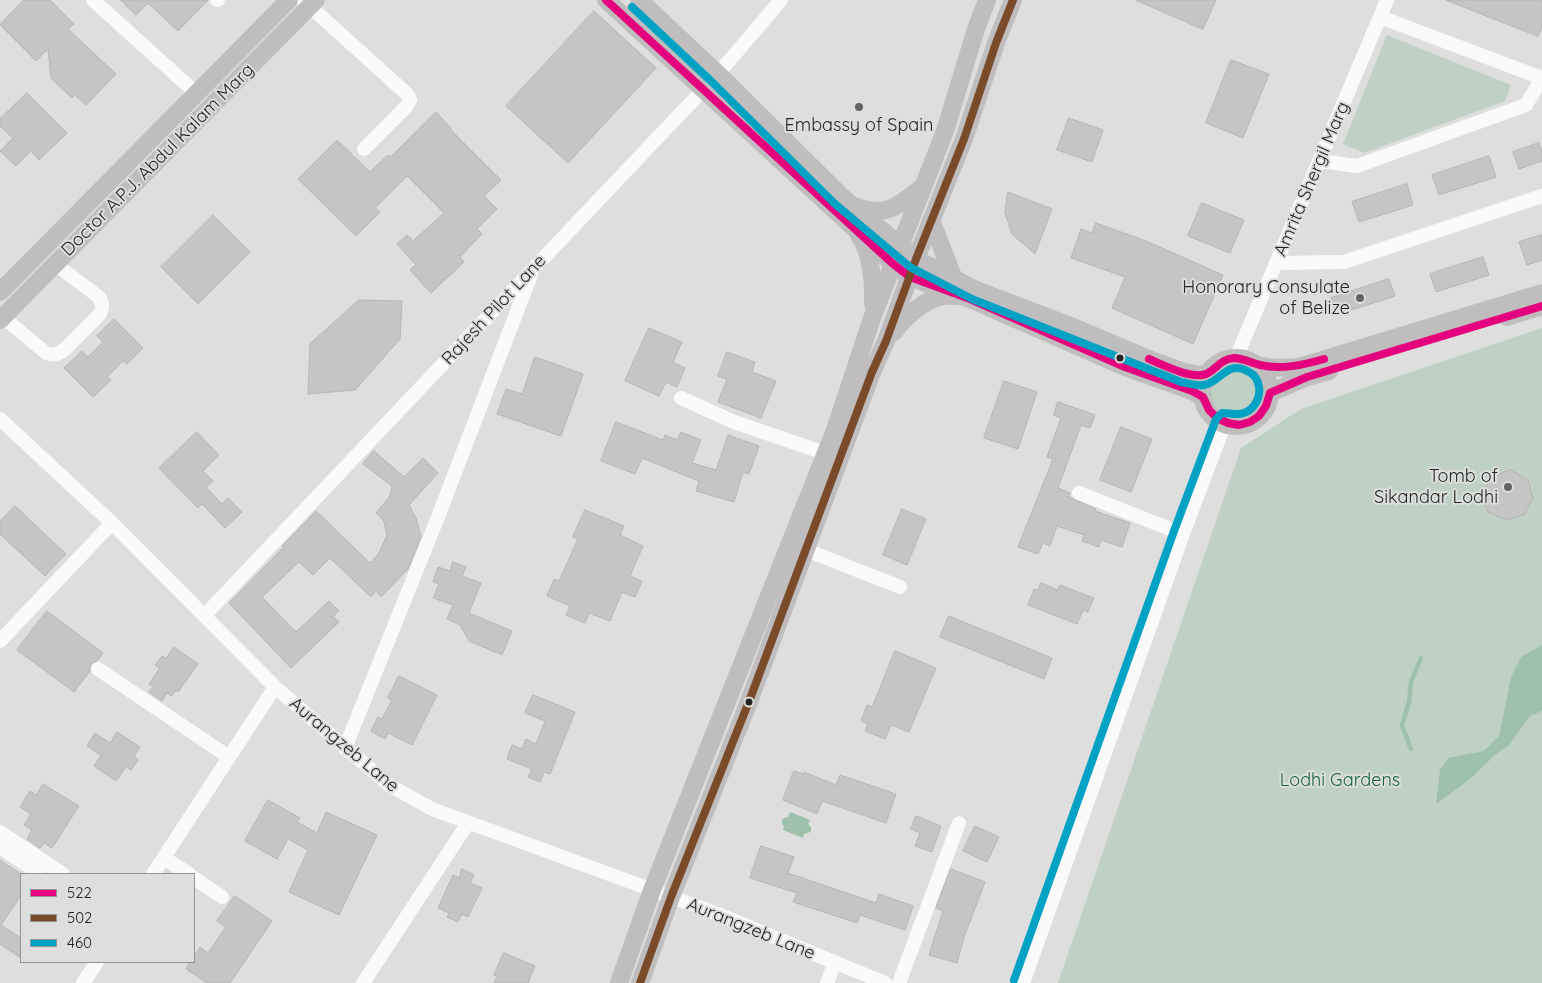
<!DOCTYPE html>
<html>
<head>
<meta charset="utf-8">
<style>
  body { margin:0 }
  #map { position:relative; width:1542px; height:983px; overflow:hidden; background:#dddedd; font-family:Quicksand,sans-serif }
  canvas { display:block }
  .legend { position:absolute; left:20px; top:873px; width:175px; height:90px; box-sizing:border-box; background:#dcdfdd; border:1px solid #929492; margin:0; padding:6px 9px; list-style:none; font-size:15px; color:#222322 }
  .legend li { display:flex; align-items:center; gap:10px; height:25px }
  .legend b { width:25px; border:1px solid #929492 }
</style>
</head>
<body>
<div id="map">
<canvas width="1542" height="983"></canvas>
<ul class="legend">
<li><b style="height:6px;background:#e5007d"></b>522</li>
<li><b style="height:6px;background:#7a4b2a"></b>502</li>
<li><b style="height:6px;background:#02a2c5"></b>460</li>
</ul>
</div>
<script>
const g = document.querySelector('canvas').getContext('2d');
g.lineJoin = 'round';
function fillPath(path, color) { g.fillStyle = color; g.fill(path, 'evenodd'); }
function trace(path, color, width, dash) { g.strokeStyle = color; g.lineWidth = width; g.lineCap = dash ? 'butt' : 'round'; g.setLineDash(dash || []); g.stroke(path); }
function write(font, color, halo, rows, align = 'center') {
  g.font = font + ' Quicksand,sans-serif'; g.lineWidth = 4; g.setLineDash([]); g.textBaseline = 'middle'; g.strokeStyle = halo; g.fillStyle = color; for (const [text, x, y, turn = 0] of rows) {
    g.save(); g.translate(x, y); g.rotate((+turn || 0) * Math.PI / 180); g.textAlign = isNaN(turn) ? turn : align; if (halo) g.strokeText(text, 0, 0); g.fillText(text, 0, 0); g.restore();
  }
}
fillPath(new Path2D(`
  M1387,35L1511,85L1505,101L1364,153L1343,144Z
  M1542,328V983H1058L1241,448L1301,409Z
  M1211 393a27 27 0 1 1 54 0a27 27 0 1 1-54 0Z`), '#bfd0c4');
fillPath(new Path2D(`
  M1542,645V711L1530,716L1509,745L1495,755L1470,779L1436,804L1440,770L1448,758L1484,751L1499,736L1511,677L1521,657Z
  M790,812L810,820L808,824L811,827V831L808,833L804,834L803,838L783,830L784,826L782,824V820L784,818L788,817Z`), '#9fc1ab');
trace(new Path2D(`
  M1411,749L1402,725L1409,702L1411,682L1421,658`), '#9fc1ab', 4.5);
const building = new Path2D(`
  M24,0H50L74,24L68,29L116,74L86,105L75,95L72,98L51,78L48,49L36,61L0,25Z
  M121,0H208L178,31L148,3L136,15Z
  M1136,0H1216L1203,29Z
  M1446,0H1542V27L1538,36Z
  M594,11L656,68L568,163L506,106Z
  M1231,60L1269,74L1243,138L1206,123Z
  M27,93L67,133L39,160L31,151L16,166L0,151L13,138L0,126V119Z
  M436,112L451,128L450,129L501,180L484,196L497,209L477,229L482,234L460,257L464,262L431,293L410,270L416,265L397,244L407,235L413,241L444,213L407,176L375,208L380,212L356,236L298,179L337,140L370,172L388,155L390,157Z
  M1069,118L1103,130L1092,162L1057,150Z
  M1539,143L1542,152V161L1519,169L1513,152Z
  M1489,156L1496,177L1439,195L1432,175Z
  M1407,184L1413,205L1359,222L1352,202Z
  M1008,192L1052,209L1035,254L1012,234L1005,213Z
  M1202,203L1244,220L1230,253L1188,236Z
  M213,215L250,252L198,304L161,267Z
  M1096,223L1146,241L1223,275L1193,344L1112,308L1125,277L1071,258L1081,229L1092,233Z
  M1542,235V260L1527,265L1519,242Z
  M1483,257L1489,275L1436,292L1430,274Z
  M1389,279L1395,296L1336,315L1331,298Z
  M359,300L402,301L400,339L355,390L308,394L310,344Z
  M114,319L143,348L127,364L123,361L107,377L111,380L93,397L64,368L82,351L88,357L103,342L97,336Z
  M649,328L682,342L673,362L685,368L677,387L666,382L659,396L625,381Z
  M727,352L755,362L752,372L776,381L761,418L718,402L727,379L718,376Z
  M535,357L583,374L561,436L497,414L506,389L522,394Z
  M1004,381L1037,392L1018,449L984,438Z
  M1058,402L1095,415L1090,428L1081,425L1058,488L1070,493L1069,497L1096,509L1095,511L1130,523L1122,547L1101,540L1099,547L1082,541L1084,535L1057,526L1050,546L1043,543L1038,554L1018,547L1053,459L1047,457L1061,418L1054,415Z
  M616,422L663,440L665,435L677,440L681,432L701,440L692,463L716,470L728,435L759,446L749,474L743,472L734,502L696,491L699,481L642,458L635,474L601,461Z
  M1121,427L1152,439L1131,492L1100,480Z
  M197,432L219,455L203,471L213,481L206,487L222,504L228,498L242,512L225,528L202,504L198,508L159,468Z
  M374,451L404,477L423,458L438,473L409,505L416,518L421,537L408,569L381,597L376,591L371,597L330,558L313,575L299,562L262,597L296,632L329,601L339,611L333,616L339,622L291,668L229,603L284,547L282,546L316,511L370,563L379,553L387,535L384,521L376,513L390,496L392,486L363,464Z
  M1511,470L1528,480L1533,498L1525,514L1507,520L1488,512L1482,495L1491,477Z
  M15,506L66,554L45,576L0,534V522Z
  M902,509L926,519L907,565L883,555Z
  M585,510L624,526L620,535L643,546L630,576L642,581L635,597L622,592L610,621L589,613L585,623L566,615L570,606L547,596L554,579L559,581L578,539L573,537Z
  M453,562L466,567L462,576L481,583L469,613L512,631L502,655L469,641L460,625L447,619L453,605L433,598L439,584L433,582L438,567L450,571Z
  M1041,583L1058,590L1060,585L1094,598L1088,612L1083,610L1077,624L1028,605L1034,589L1038,590Z
  M47,611L103,653L98,660L91,664L90,671L74,692L17,650Z
  M949,616L1052,658L1044,679L940,637Z
  M174,647L198,664L178,692L176,690L172,696L167,693L162,701L149,692L153,687L149,684L160,668L155,665L162,656L166,658Z
  M895,651L936,668L909,732L891,725L885,739L865,731L868,724L861,721L867,705L872,707Z
  M399,676L437,695L412,745L388,733L385,739L371,731L378,717L382,719L392,700L388,698Z
  M533,695L575,712L550,774L544,772L540,782L528,777L532,769L507,759L512,745L522,749L526,739L536,744L545,721L525,713Z
  M117,732L140,747L134,756L138,760L131,770L126,767L116,781L94,766L101,755L87,746L95,733L110,743Z
  M794,771L804,774V772L836,785L840,775L896,794L886,823L822,801L817,814L783,800Z
  M43,784L79,806L52,848L44,843L40,848L27,839L32,830L24,825L31,814L20,807L30,791L36,795Z
  M268,800L300,818L297,822L317,833L326,812L377,835L339,915L289,892L308,850L288,839L277,859L245,841Z
  M916,816L941,826L932,852L915,846L920,833L911,829Z
  M975,826L999,837L987,862L963,851Z
  M761,846L794,857L788,873L876,903L879,894L913,906L905,930L860,915L857,923L793,902L797,893L750,878Z
  M0,860L21,874V895L1,925L21,938V958L0,944Z
  M462,869L474,875L470,883L482,888L468,917L462,914L458,922L447,917L449,913L438,908L453,875L459,878Z
  M951,869L985,882L964,937L957,963L929,955L943,911L936,908Z
  M235,896L272,921L230,983H207L186,969L190,962H194V957L200,947L208,953L226,927L217,921Z
  M504,953L535,966L528,983H494L497,976L494,975Z`);
fillPath(building, '#c4c5c4');
trace(building, '#b4b5b4', 1);
trace(new Path2D(`
  M93,0L196,93
  M217,0H218
  M303,0L408,95L410,100L406,107L364,149
  M1380,17L1542,78
  M1320,161L1357,166L1526,105L1542,78
  M1276,263L1344,262L1542,196
  M3,317L46,353C54,356 58,354 65,349L100,314C103,307 103,304 99,297L55,264
  M1236,358L1387,0
  M681,398L734,422L825,453
  M0,419L112,523L275,687L389,785L432,809L718,914L885,983
  M1079,493L1183,534
  M796,546L900,587
  M204,616L718,74L781,0
  M0,641L112,523
  M98,669L229,757
  M345,748L438,517L531,275
  M0,832L63,874
  M0,847L40,874
  M164,858L189,874
  M153,874L275,687
  M194,878L222,897
  M83,983L97,962
  M363,983L468,823
  M827,983L835,962
  M899,983L959,823
  M1023,983L1183,534L1225,423`), '#fafafa', 14);
trace(new Path2D(`
  M606,0L892,263L910,277L970,299L1125,367L1192,391L1203,397
  M639,0L718,74L842,197L916,259L976,290L1078,329L1151,360L1184,372L1200,375L1208,373
  M857,207C885,218 900,205 921,188
  M931,220L954,279
  M859,235C871,251 874,285 873,304
  M0,292L289,0
  M1507,317L1542,306
  M0,320L316,0
  M894,332C908,313 932,292 957,296
  M1202 392a34 34 0 1 1 68 0a34 34 0 1 1-68 0Z
  M1256,365C1272,368 1286,369 1302,366L1542,293
  M1270,393L1307,377L1329,371
  M619,983L652,890L835,430L872,318L945,131L976,29L987,0
  M640,983L671,897L750,699L872,372L886,341L916,259L964,139L996,43L1013,0`), '#bfbdbd', 18);
trace(new Path2D(`
  M606,0L892,263L910,277L970,299L1125,367L1192,391L1203,397L1209,410L1217,418L1228,423L1239,425L1250,422L1259,416L1266,406L1270,393L1307,377L1542,306
  M1149,359C1163,365 1194,381 1208,373C1217,368 1221,359 1234,358C1243,358 1251,363 1260,365C1281,370 1303,365 1324,359`), '#e5007d', 8);
trace(new Path2D(`
  M640,983L671,897L750,699L872,372L886,341L916,259L964,139L996,43L1013,0`), '#7a4b2a', 8);
trace(new Path2D(`
  M632,7L711,81L835,204L910,267L972,299L1181,382C1188,383 1196,386 1204,385C1222,382 1226,359 1249,372C1255,375 1258,380 1259,387C1261,400 1251,414 1238,414C1232,414 1227,413 1222,413L1216,419L1174,531L1014,980`), '#02a2c5', 8);
for (const [x, y, r, color] of [
  [859,107,5,"#636463"],
  [1360,298,5,"#636463"],
  [1120,358,4.5,"#222322"],
  [1508,487,5,"#636463"],
  [749,702,4.5,"#222322"]
]) { const dot = new Path2D(); dot.arc(x, y, r, 0, 2 * Math.PI); g.fillStyle = color; g.fill(dot); trace(dot, '#dcdfdd', 2); }
write('18px', '#222322', '#dcdfdd', [
  ["Embassy of Spain",859,126,"center"],
  ["Honorary Consulate",1350,288],
  ["of Belize",1350,309],
  ["Tomb of",1498,477],
  ["Sikandar Lodhi",1498,498]
], 'right');
write('18px', '#222322', '#dcdfdd', [
  ["Doctor A.P.J. Abdul Kalam Marg",158,160,-45],
  ["Amrita Shergil Marg",1312,179,-67],
  ["Rajesh Pilot Lane",494,310,-47],
  ["Aurangzeb Lane",344,745,40],
  ["Aurangzeb Lane",751,929,22]
]);
write('18px', '#16623a', '#dcdfdd', [
  ["Lodhi Gardens",1340,781]
]);
</script>
</body>
</html>
